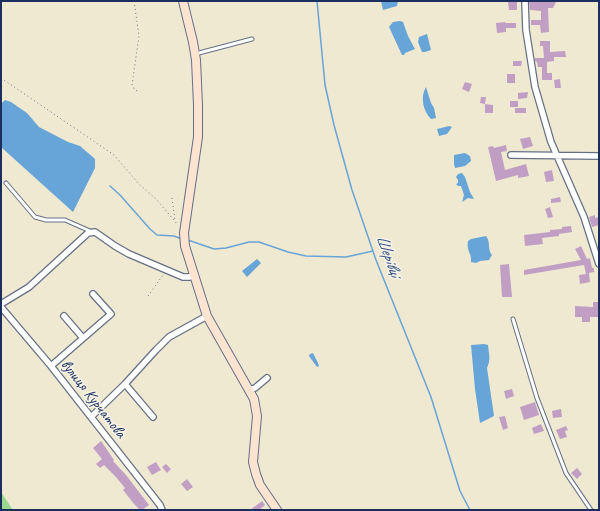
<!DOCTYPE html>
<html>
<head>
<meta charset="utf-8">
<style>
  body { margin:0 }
  #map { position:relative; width:600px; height:511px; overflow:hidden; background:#efe9d1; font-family:Caveat,sans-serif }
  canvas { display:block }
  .frame { position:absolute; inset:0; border:2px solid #1b2f5e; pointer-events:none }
</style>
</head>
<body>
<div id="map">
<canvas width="600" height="511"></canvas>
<div class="frame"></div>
</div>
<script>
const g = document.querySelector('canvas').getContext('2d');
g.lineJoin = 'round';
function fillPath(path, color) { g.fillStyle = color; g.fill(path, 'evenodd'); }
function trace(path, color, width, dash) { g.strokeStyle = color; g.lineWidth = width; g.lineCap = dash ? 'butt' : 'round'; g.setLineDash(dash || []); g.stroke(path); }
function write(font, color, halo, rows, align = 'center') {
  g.font = font + ' Caveat,sans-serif'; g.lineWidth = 3; g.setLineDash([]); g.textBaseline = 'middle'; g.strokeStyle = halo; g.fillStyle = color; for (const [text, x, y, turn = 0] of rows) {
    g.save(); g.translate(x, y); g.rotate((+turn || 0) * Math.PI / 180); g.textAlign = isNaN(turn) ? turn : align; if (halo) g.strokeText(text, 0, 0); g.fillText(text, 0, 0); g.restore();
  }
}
fillPath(new Path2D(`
  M1,492L13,510H1Z`), '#9ad88d');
fillPath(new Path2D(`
  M381,1H398L397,6L383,10Z
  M400,21L403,22L408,36L415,49L405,53L404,55H402L389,27L393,22Z
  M427,34L431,50L425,52H422L418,42L419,37Z
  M426,87L431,103L434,108L436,118L431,119C423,111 420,97 426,87Z
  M5,100L11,102L27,113L39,127L68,142L80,146L95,159V168L73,212L1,147V104Z
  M449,126L452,127L447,134L439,136L437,129Z
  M465,153L470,156L471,161L465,166L455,168L454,164V155Z
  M462,173L465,177L470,192L474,199L468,198L462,202L464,195L461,186H458L456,184L458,183V180L456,177L458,174Z
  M486,236C491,242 487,249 492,255L489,260L480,261L476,263L471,262C472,253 466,251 468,241L471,239Z
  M257,259L261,263L247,277L242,271Z
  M484,344L488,345C489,354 491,360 487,368L494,416L480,423L475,389L471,345Z
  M313,353L318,363L319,366L317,367L309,356L310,354Z`), '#67a4d8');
trace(new Path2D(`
  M317,1L325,85L334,125L352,190L376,260L431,397L460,491L470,510
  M110,186L120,195L150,229L157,235L174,236L182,239
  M188,240L214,249L226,248L249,242H259L288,252L306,256L346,257L373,251`), '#67a4d8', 1.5);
fillPath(new Path2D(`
  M517,1V10H509L508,2Z
  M529,1L556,2L553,8H548L549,32L541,33L540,25H531V20H541V11L530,10Z
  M505,22V23H516V28H506V32L497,33L496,23Z
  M540,41H550V52L565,51L566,57H554V61L547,62V73H552V80H542V67H538L537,62L535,61V58H544L543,46H540Z
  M513,61H522L521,66H513Z
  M507,74H515V83H507Z
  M560,79L561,88H555L554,80Z
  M465,82L472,84L469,92L462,89Z
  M528,92L527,98L518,99V93Z
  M481,97H486L485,104L480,103Z
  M510,101H518V107H510Z
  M485,104L493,105V113H485Z
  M515,108H526V113H515Z
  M530,137L533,146L523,149L520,139Z
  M506,145L507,151L501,152L505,170L526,164L529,176L518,178V175L496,181L488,147L493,146L494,148Z
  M552,170L554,181L546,182L544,172Z
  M560,197L561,202L551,203V199Z
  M550,207L553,217L548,218L545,209Z
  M595,215V218L599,217V225L592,227L589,217Z
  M571,226L572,232L559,234V236L542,238L543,244L525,246L524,235L550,232V230L562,229V227Z
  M581,246L587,259L590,258L592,268H594V272L589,273L590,282L580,284L579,275L586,274L584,265L524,275V270L581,260L575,249Z
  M509,264L512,297H502L500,265Z
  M593,302H599V317H590V322H582V317H575V306L593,307Z
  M512,389L514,396L506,399L504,391Z
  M535,402L539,415L524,420L520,407Z
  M561,409L562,417L553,418L552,411Z
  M505,416L508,428L503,430L499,417Z
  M541,424L544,431L534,434L532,428Z
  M566,426L568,430L565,431L567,437L560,439L556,430Z
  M101,441L114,460L113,461L126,475L149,505L142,510H140L134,504L123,490L125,488L116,477L104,465L100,468L96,464L102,459L93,448Z
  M156,462L161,470L152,475L147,467Z
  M166,464L171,469L167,473L162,467Z
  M577,468L582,474L577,479L571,473Z
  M187,479L193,487L187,491L181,484Z
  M262,501L265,505L259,510H250Z`), '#c19fc4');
const lane = new Path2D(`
  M195,54L252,39
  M6,183L35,217L46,220H65L90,231
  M513,319L537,398L566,473L591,510`);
const street = new Path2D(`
  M525,1L526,30L535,87L551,142L584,217L599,264
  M511,155L599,156
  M1,304L29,287L88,233L95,232L115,246L129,254L183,277H189L193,276
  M1,307L51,366L160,505L162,510
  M64,316L83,338
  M51,366L111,314L93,294
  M125,384L153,417
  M249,390L255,388L267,378
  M91,417L125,384L156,350L169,337L207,316`);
const secondary = new Path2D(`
  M183,1L193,42L196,60L198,105V137L184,233L185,246L207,316L254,399L257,416L253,462L256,474L260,485L277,510`);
trace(lane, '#657086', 5);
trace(street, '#657086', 8);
trace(secondary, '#657086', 10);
trace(new Path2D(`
  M134,1L139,36L132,85L135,90L140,92
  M1,78L114,155L139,184L157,200L178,225
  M172,198L175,221
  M148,296L163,275`), '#657086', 1, [1, 3]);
trace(lane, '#fff', 3);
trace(street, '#fff', 5.5);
trace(secondary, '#fde4d0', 8);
write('16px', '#1b2f5e', '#f7f3e8', [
  ["вулиця Курчатова",93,399,52]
]);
write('italic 17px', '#325283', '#f7f3e8', [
  ["Шерівці",388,256,70]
]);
</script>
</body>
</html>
